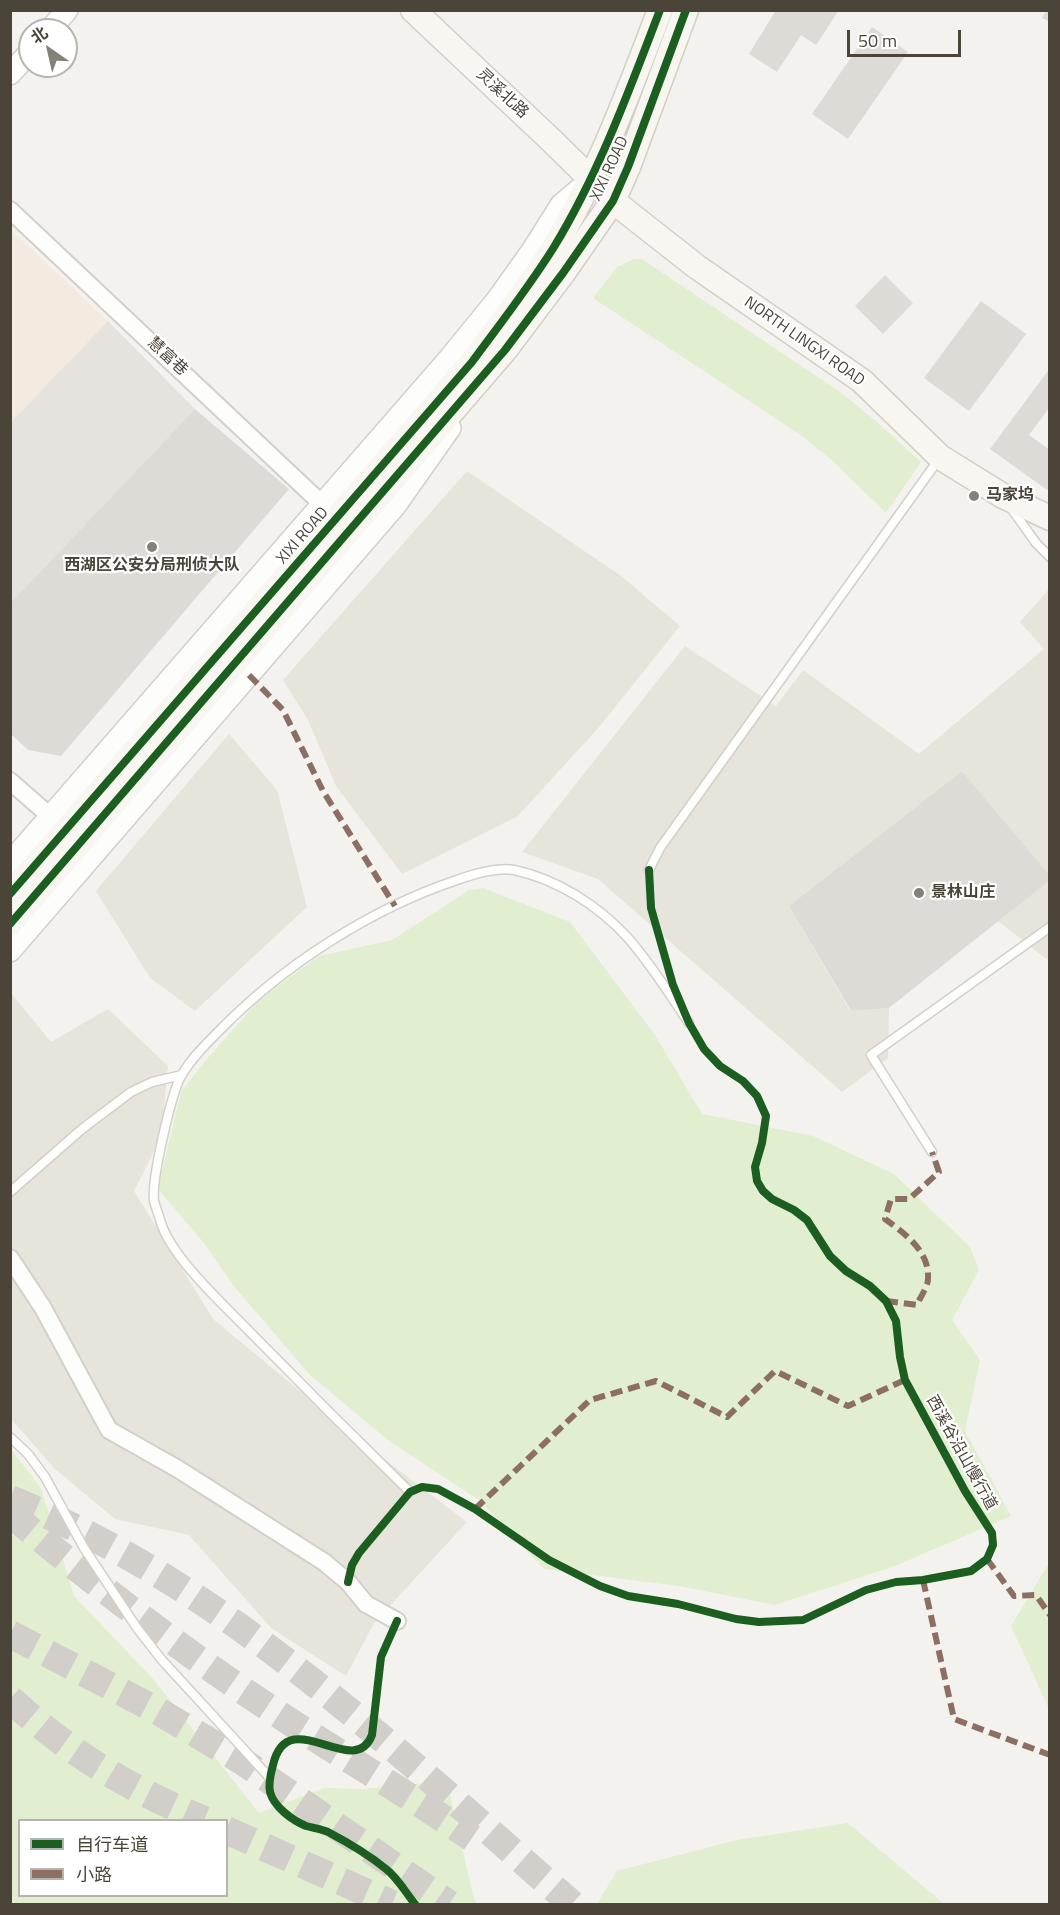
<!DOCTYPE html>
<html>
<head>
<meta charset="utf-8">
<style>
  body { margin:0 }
  #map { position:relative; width:1060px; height:1915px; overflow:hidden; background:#f4f2ee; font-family:"Titillium Web","Noto Sans SC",sans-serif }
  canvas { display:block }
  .frame { position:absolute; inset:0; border:12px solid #4b4439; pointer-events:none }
  .legend { position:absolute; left:18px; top:1819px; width:210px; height:78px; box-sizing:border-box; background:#fff; border:2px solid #b7b4b0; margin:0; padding:8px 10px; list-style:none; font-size:18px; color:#4b4439 }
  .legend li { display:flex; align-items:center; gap:12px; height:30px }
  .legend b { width:30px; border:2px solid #b7b4b0 }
  .north { position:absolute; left:18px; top:18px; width:60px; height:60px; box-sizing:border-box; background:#fff; border:2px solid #b7b4b0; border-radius:50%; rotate:326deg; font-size:16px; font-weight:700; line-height:24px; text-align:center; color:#4b4439 }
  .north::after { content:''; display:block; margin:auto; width:21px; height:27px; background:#868178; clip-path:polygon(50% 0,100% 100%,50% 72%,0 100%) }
  .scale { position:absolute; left:847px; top:30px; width:114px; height:27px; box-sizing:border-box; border:3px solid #4b4439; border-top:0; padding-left:8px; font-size:18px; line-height:21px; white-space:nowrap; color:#4b4439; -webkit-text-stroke:4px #fff; paint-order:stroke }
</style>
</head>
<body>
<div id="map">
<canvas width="1060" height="1915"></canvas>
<div class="frame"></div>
<ul class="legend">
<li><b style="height:8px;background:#1b5e20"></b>自行车道</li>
<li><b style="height:8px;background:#8d6e63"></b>小路</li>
</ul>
<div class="north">北</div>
<div class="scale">50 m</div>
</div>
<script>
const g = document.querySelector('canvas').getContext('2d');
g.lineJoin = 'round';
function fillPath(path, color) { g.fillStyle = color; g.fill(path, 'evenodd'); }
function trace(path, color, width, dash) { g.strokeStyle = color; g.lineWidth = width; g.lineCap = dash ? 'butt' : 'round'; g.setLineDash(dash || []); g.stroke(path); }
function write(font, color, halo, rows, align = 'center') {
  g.font = font + ' "Titillium Web","Noto Sans SC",sans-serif'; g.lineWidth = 4.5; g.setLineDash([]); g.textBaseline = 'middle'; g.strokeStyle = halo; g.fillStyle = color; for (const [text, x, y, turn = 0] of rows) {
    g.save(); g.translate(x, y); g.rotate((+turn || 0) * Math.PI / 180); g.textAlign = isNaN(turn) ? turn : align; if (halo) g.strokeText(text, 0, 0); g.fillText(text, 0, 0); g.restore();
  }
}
fillPath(new Path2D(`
  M467,471L621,576L680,626L600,726L518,816L402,874L336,786L308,720L283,680Z
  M1049,589V876L962,771L789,906L850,1011L889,1008L888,1058L842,1092L598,879L522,852L685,646L776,706L803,670L919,754L1044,649L1020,622Z
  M229,734L277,790L307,907L195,1011L150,978L96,891Z
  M1049,880V961L998,921Z
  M10,992L51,1042L108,1009L168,1066L161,1137L134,1191L213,1319L358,1439L467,1522L374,1623L346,1676L271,1628L189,1535L115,1519L55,1469L11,1419Z`), '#e7e4dc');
fillPath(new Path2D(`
  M10,229L108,321L11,422H10Z`), '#f3ebdf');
fillPath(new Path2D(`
  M108,321L195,409L11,604V422Z`), '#e6e2de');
fillPath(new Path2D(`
  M634,259H642L839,391L877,422L921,462L886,513L832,460L799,434L593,298L617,267Z
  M483,888L570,922L655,1035L702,1114L813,1136L894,1174L970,1247L979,1270L952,1320L980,1360L965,1431L1011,1516L895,1566L775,1605L679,1586L544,1569L479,1500L389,1441L309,1374L233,1285L204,1243L158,1189L181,1092L207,1059L259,1000L319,956L392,940L469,890Z
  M10,1448L41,1488L74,1596L153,1679L259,1813L324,1788L364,1789L447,1781L473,1895L477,1904H11ZM226,1820V1896H20V1820Z
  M1049,1563H1050L1049,1709L1011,1626Z
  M848,1823L944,1904H597L617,1871L737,1840Z`), '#e1eecf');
fillPath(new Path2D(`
  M776,10H839L816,45L801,35L777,72L749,54Z
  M1047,10H1050V22L1042,18Z
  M872,27L908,52L848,139L812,114Z
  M885,275L913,303L883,334L855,306Z
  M981,301L1026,334L969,411L924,378Z
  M1050,368V407L1029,435L1050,450V484L1047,490L990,449Z
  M195,409L289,489L61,756L28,750L10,733V604Z
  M962,771L1050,876V880L889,1008L851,1011L789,906Z`), '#dedbd6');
trace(new Path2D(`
  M10,1499C227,1586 399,1754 572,1904
  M10,1513C100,1589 196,1661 295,1725C354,1763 414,1798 472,1838
  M10,1634L158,1711L242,1761L449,1904
  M10,1699C72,1755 128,1788 204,1820
  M226,1830L392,1904`), '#d2cfca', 28, [28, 14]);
const service = new Path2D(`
  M1011,508L1036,543L1050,557
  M649,870L660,848L939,459
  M932,1152L871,1055L1050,927
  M10,1192L82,1129L131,1092L152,1082L182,1075
  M10,1437L28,1454L45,1477L84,1548L137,1628L161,1659L270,1778
  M410,1492C356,1439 302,1385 249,1331C222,1303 173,1259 161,1223C159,1216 156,1208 154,1201C151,1181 171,1095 181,1076C191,1059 205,1045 218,1032C282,966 370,909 457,880C474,874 497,867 514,870C557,879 599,906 628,938C651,964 670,995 689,1023`);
const minor = new Path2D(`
  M10,210L323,505
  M10,781L51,817
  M10,1258L43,1308L109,1430L178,1469L324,1562L348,1582L366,1604L397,1621`);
const tertiary = new Path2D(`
  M50,30L67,10
  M10,74L30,52
  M10,863L449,359L497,300L534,248L561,205L588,182
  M10,951L395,506L450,428`);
const secondary = new Path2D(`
  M413,10L551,140L613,201L697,267L862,381L940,457L1003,496L1050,518
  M10,894L472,362C500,324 529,287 554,247C599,173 629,91 660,10
  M10,924L505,350L563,273L613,201L628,167L686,10`);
trace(service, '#d2d0cb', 11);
trace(minor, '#d2d0cb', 20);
trace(tertiary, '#d2d0cb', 24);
trace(secondary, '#d3cfc5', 27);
trace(service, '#fdfdfc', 8);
trace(minor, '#fdfdfc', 16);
trace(tertiary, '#fdfdfc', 21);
trace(secondary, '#f7f6f1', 24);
trace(new Path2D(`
  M249,675L283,710L323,791L395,906
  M886,1301L917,1305C920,1297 928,1287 928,1279C930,1251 904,1233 885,1219L891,1199H909L939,1172L932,1152
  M475,1509L590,1400L656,1381L727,1417L775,1371L848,1406L905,1380
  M987,1559L1014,1596L1036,1595L1050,1615
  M923,1580L954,1719L1050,1755`), '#8d6e63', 6, [12, 6]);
trace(new Path2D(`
  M10,894L472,362C500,324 529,287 554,247C599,173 629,91 660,10
  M10,924L505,350L563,273L613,201L628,167L686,10
  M348,1582L352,1565L359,1553L410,1492L422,1487L438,1489L475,1509L549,1560L600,1586L628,1596L678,1604L736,1619L759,1622L803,1620L866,1590L896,1582L923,1580L971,1571L987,1559L993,1545L992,1533L965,1491L905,1380L900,1357L896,1321L886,1301L870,1286L846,1271L830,1256L807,1220L794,1210L772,1199L763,1191L757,1181L755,1167L762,1143L766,1116L757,1096L743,1081L720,1066L704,1049L689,1023L673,985L651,908L649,870
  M397,1621L381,1657L372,1735C354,1782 288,1701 273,1765C271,1773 268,1783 270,1792C274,1807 292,1820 306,1826C313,1828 321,1829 328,1832C347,1842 369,1855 386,1869C397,1877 406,1893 415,1904`), '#1b5e20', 8);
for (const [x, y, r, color] of [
  [974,496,6,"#868178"],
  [152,547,6,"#868178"],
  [919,893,6,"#868178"]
]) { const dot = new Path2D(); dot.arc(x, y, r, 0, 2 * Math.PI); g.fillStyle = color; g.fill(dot); trace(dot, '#fff', 2); }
write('16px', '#4b4439', '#fff', [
  ["灵溪北路",502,94,43],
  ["XIXI ROAD",610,169,-65],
  ["NORTH LINGXI ROAD",804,342,35],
  ["慧富巷",167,357,43],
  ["XIXI ROAD",303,536,-49],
  ["西溪谷沿山慢行道",961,1453,61]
]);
write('bold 16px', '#4b4439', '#fff', [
  ["马家坞",986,496],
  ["西湖区公安分局刑侦大队",152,566,"center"],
  ["景林山庄",931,893]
], 'left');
</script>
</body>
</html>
